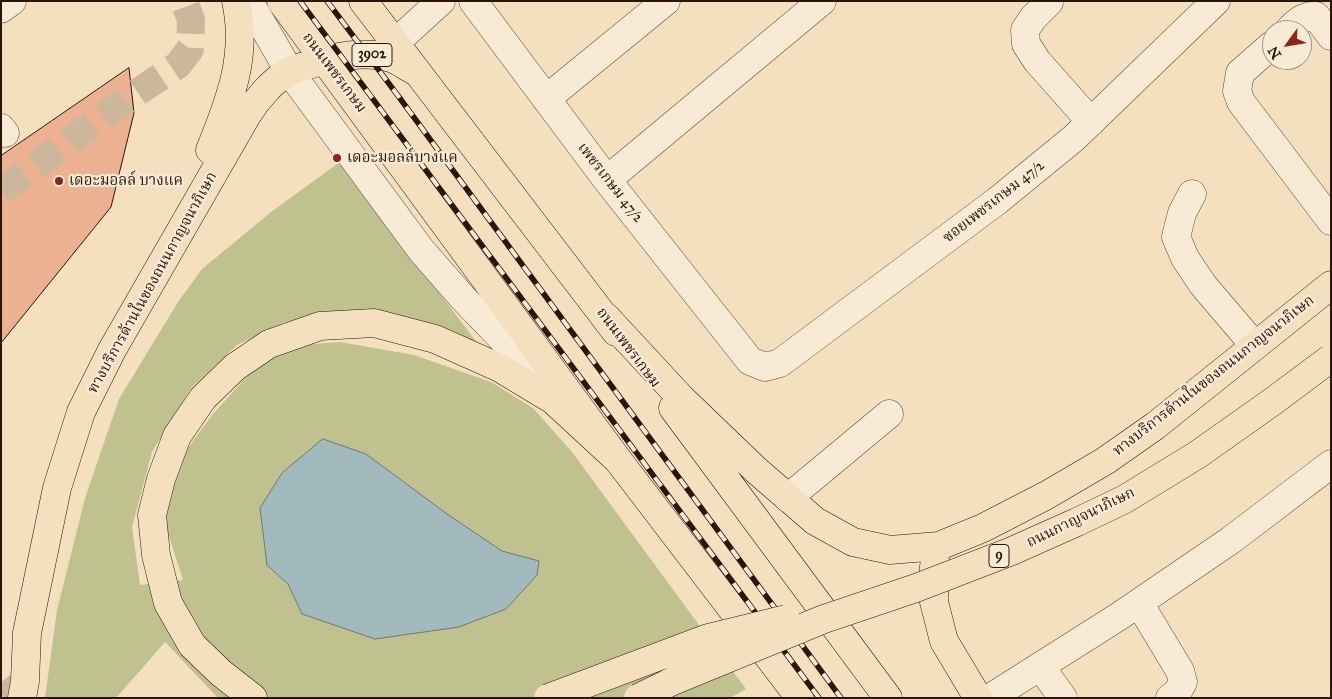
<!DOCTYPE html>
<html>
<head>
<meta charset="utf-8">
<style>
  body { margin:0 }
  #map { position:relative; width:1332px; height:699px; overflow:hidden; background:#f4e0be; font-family:"IM FELL Great Primer",serif }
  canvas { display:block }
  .frame { position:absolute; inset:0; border:2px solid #2a1508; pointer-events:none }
  .north { position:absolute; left:1262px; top:20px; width:50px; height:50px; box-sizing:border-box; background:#f8ebd5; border:1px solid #a69583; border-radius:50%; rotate:238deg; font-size:14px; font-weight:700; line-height:20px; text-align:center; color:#2a1508 }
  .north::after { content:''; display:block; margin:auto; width:18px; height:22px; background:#8f2418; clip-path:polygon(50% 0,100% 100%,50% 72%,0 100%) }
</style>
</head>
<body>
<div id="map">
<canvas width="1332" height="699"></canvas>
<div class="frame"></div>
<div class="north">N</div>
</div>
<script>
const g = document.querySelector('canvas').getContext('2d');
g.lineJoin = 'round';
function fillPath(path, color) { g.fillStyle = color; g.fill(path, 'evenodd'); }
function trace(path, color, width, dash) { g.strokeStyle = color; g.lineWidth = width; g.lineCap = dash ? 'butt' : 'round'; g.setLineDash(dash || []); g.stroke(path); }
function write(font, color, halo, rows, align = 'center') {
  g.font = font + ' "IM FELL Great Primer","Noto Serif Thai",serif'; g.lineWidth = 4.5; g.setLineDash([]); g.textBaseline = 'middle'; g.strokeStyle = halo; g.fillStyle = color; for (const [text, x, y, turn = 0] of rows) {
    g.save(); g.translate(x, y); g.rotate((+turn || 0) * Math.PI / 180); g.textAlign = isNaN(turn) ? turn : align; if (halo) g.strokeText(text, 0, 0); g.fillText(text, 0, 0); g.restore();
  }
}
fillPath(new Path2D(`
  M340,162L478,344L367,311L285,322L237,345L191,388L152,452L132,527L140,585L183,580L165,524L167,494L177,462L213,414L258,364L288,346L340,342L414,355L491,382L533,408L572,452L746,689L730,698H218L165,642L116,698H45L57,610L85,498L119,399L178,302L202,269L271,212Z`), '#bfc18f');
const water = new Path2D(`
  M323,439L366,454L447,514L502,551L539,561L537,575L506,609L459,627L375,639L302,614L288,584L267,565L260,508L282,473Z`);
fillPath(water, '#a2babd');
trace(water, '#727875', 1);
const building = new Path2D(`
  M129,68L134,113L111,207L1,343V156Z`);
fillPath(building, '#ebb190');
trace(building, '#2a1508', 1);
trace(new Path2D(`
  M1,190L135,94L178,65L190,49L191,20L184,1
  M4,698L25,681`), '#ccb79a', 28, [28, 14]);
const minor = new Path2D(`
  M249,1L289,71L421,250L462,297L512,349L558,385
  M473,1L607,180L750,361L765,367L780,363L997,201L1074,138L1216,1
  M1049,2L1033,18L1025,30L1026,44L1037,61L1091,122
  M1,9L12,1
  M1289,30C1297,22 1304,15 1316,16L1331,36
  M395,43L441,1
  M1272,45L1240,73L1237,91L1241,102L1331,221
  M546,99L666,1
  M1,128L5,133
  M607,180L822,1
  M1192,194L1182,213L1176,237L1185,258L1203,285L1255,346
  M788,498L889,414
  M1139,603L1180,671L1183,682L1177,693L1170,698
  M1040,666L1063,698
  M990,698L1118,617L1231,540L1331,464`);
const major = new Path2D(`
  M281,1L618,460L800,698
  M363,1L616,332
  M210,150C230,101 248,55 236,1
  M606,317L681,398L756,470L815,521L853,542L890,550L939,546L983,528L1047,495L1105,461L1155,426L1331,285
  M673,408L888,698
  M935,560L934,567V602L944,641L978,698
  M22,698L25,681L27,633L57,488L81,412L112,350L247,115C257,99 273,80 290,71C295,68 302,67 308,65C334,57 364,50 391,58C399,61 407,67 415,71`);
const highway = new Path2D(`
  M253,698L221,673L192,645L168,603L156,555L152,515L161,479L177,436L203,398L235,367L269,344L320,326L374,323L435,339L500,368L553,400L618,460`);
trace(minor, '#5c4836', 29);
trace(major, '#2a1508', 29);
trace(highway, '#2a1508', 29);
trace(minor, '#f8ebd5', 28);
trace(major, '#f4e0be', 28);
trace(highway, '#f4e0be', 28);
const rail = new Path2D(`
  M300,1L819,698
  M327,1L396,93L841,698`);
trace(rail, '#2a1508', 5.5);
trace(rail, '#f8ebd5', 4, [11]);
const highwayBridge = new Path2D(`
  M548,698L708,638L786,619
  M638,698L675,680L824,619L916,588L1012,551L1077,522L1125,499L1197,455L1272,402L1331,358`);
trace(highwayBridge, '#2a1508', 29, []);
trace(highwayBridge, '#f4e0be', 28);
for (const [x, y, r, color] of [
  [337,158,5,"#8f2418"],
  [59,181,5,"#8f2418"]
]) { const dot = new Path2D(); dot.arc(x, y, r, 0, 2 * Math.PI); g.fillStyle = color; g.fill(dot); trace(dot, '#f8ebd5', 2); }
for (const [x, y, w] of [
  [372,55,40],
  [999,556,20]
]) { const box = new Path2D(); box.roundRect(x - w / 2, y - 11.5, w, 23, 4); g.fillStyle = '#f8ebd5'; g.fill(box); trace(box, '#2a1508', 1); }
write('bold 14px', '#2a1508', null, [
  ["3902",372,55],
  ["9",999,556]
]);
write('15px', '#2a1508', '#f8ebd5', [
  ["ถนนเพชรเกษม",334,73,53],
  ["เพชรเกษม 47/2",610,183,52],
  ["ซอยเพชรเกษม 47/2",994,202,-38],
  ["ทางบริการด้านในของถนนกาญจนาภิเษก",153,283,-61],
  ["ถนนเพชรเกษม",628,348,53],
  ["ทางบริการด้านในของถนนกาญจนาภิเษก",1214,376,-38],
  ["ถนนกาญจนาภิเษก",1081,518,-26]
]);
write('15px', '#2a1508', '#f8ebd5', [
  ["เดอะมอลล์บางแค",347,158],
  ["เดอะมอลล์ บางแค",69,181]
], 'left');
</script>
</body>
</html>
